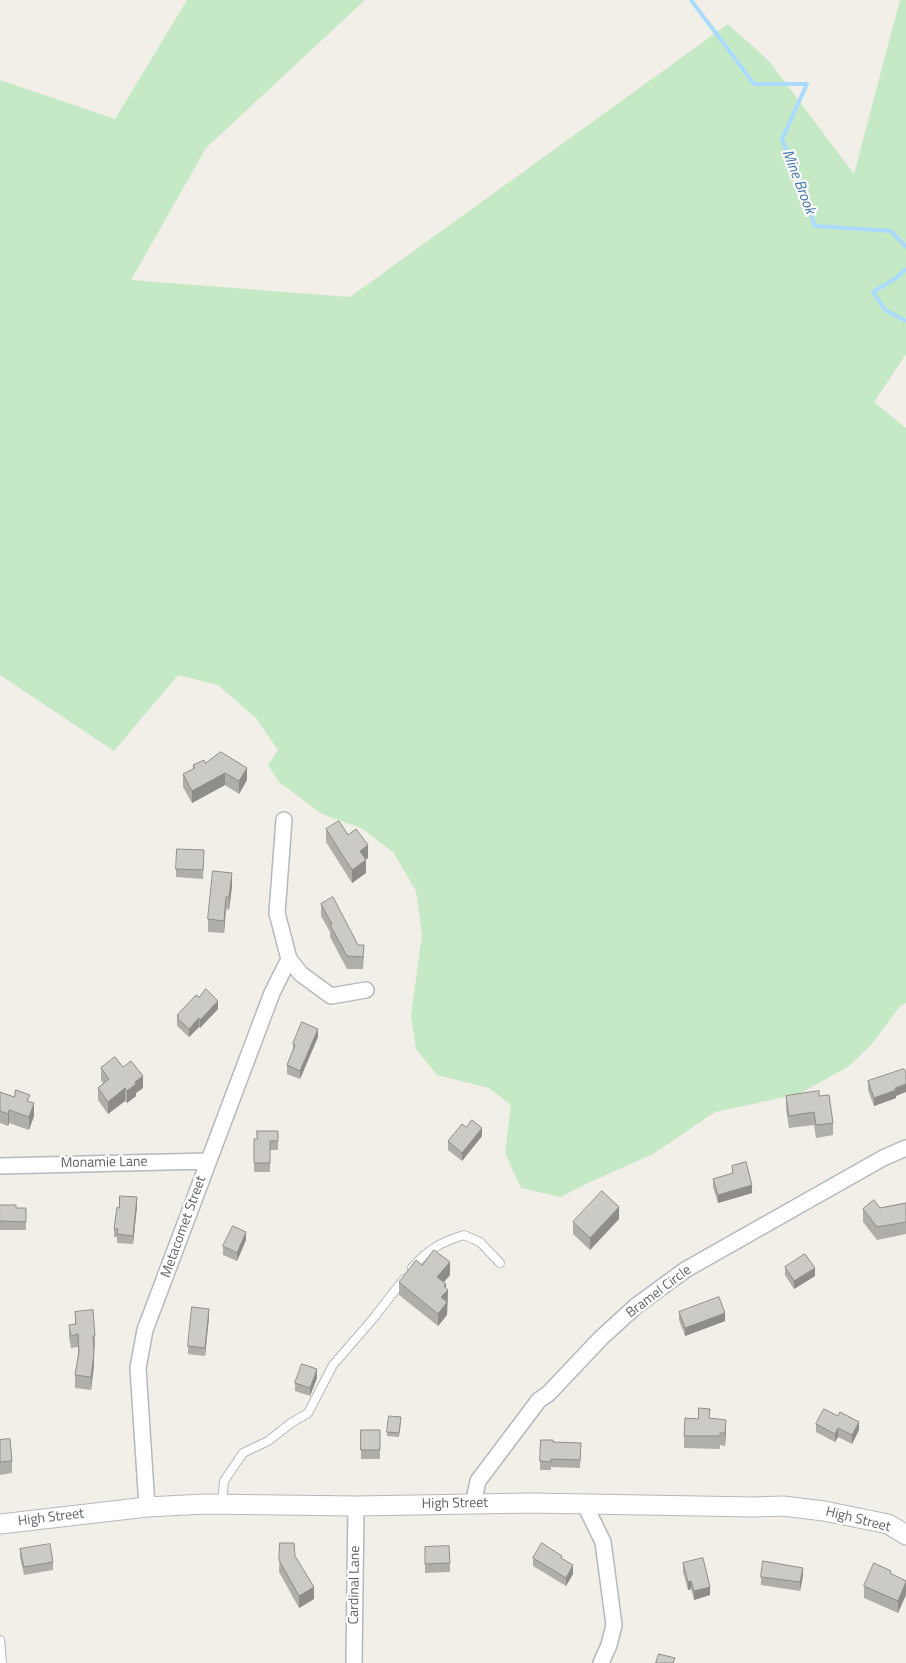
<!DOCTYPE html>
<html>
<head>
<meta charset="utf-8">
<style>
  body { margin:0 }
  canvas { display:block; background:#f1efe8 }
</style>
</head>
<body>
<canvas width="906" height="1663"></canvas>
<script>
const g = document.querySelector('canvas').getContext('2d');
g.lineJoin = 'round';
function fillPath(path, color) { g.fillStyle = color; g.fill(path, 'evenodd'); }
function trace(path, color, width, dash) { g.strokeStyle = color; g.lineWidth = width; g.lineCap = dash ? 'butt' : 'round'; g.setLineDash(dash || []); g.stroke(path); }
function write(font, color, halo, rows, align = 'center') {
  g.font = font + ' "Titillium Web",sans-serif'; g.lineWidth = 4.5; g.setLineDash([]); g.textBaseline = 'middle'; g.strokeStyle = halo; g.fillStyle = color; for (const [text, x, y, turn = 0] of rows) {
    g.save(); g.translate(x, y); g.rotate((+turn || 0) * Math.PI / 180); g.textAlign = isNaN(turn) ? turn : align; if (halo) g.strokeText(text, 0, 0); g.fillText(text, 0, 0); g.restore();
  }
}
fillPath(new Path2D(`
  M187,0H365L206,148L131,280L350,297L728,24L769,61L854,174L900,0H906V354L874,402L906,428V1003L901,1005L871,1045L849,1066L799,1094L715,1112L653,1154L588,1183L561,1197L521,1188L505,1153L511,1105L489,1088L437,1075L416,1049L411,1016L422,934L416,891L393,852L361,828L322,814L279,782L268,765L278,750L256,718L218,685L178,675L114,751L0,675V80L115,119Z`), '#c5e8c5');
trace(new Path2D(`
  M691,0L754,84H807L782,139L815,226L891,231L906,247
  M906,269L896,278L873,292L885,310L906,321`), '#aadaff', 4);
const service = new Path2D(`
  M412,1268C427,1250 441,1242 464,1235L480,1242L500,1263
  M222,1504L224,1481L243,1453L268,1441L291,1423L308,1413L333,1365L372,1320L404,1279
  M0,1640L2,1663`);
const minor = new Path2D(`
  M289,959L301,974L331,996L366,990
  M0,1166L208,1161
  M584,1503L603,1542L614,1625L609,1645L601,1663
  M473,1504L478,1481L539,1400L548,1394L601,1338L636,1306L685,1270L883,1158L906,1148
  M147,1507L138,1368L145,1330L272,993L289,959L277,913L284,820
  M354,1663L356,1506`);
const tertiary = new Path2D(`
  M0,1524L147,1507L205,1504L356,1506L532,1503L754,1507L783,1506L824,1511L888,1524L906,1535`);
trace(service, '#b5b8bc', 10);
trace(minor, '#b5b8bc', 18);
trace(tertiary, '#b5b8bc', 21);
trace(service, '#fff', 8);
trace(minor, '#fff', 15);
trace(tertiary, '#fff', 19);
fillPath(new Path2D(`
  M205,763L247,780L239,794L225,785L192,803L183,787V774L193,769V765Z
  M326,829L348,835L368,858L365,859L366,873L352,883L326,842Z
  M204,859L203,879L176,877V869Z
  M232,886L229,910L226,909L224,933L208,932V919Z
  M321,904L358,945L364,957L363,969H347L330,937V932L321,916Z
  M199,997L218,1009L200,1028L199,1027L189,1037L177,1026V1015Z
  M318,1037L300,1079L287,1074V1065L293,1051V1044Z
  M123,1067L143,1088L136,1093V1096L127,1103L125,1101L108,1114L98,1100V1088L103,1083L101,1080V1068Z
  M868,1081L896,1096V1098L874,1106L868,1090Z
  M0,1092L30,1102L34,1116L29,1130L9,1123L8,1126L0,1123Z
  M786,1096H819L833,1123V1135L816,1138L814,1125L789,1128L786,1109Z
  M466,1127L482,1136L462,1161L448,1150V1141Z
  M254,1139L278,1141V1150H270V1172H254Z
  M732,1166L752,1193L718,1203L713,1187V1179L732,1174Z
  M906,1203V1234L877,1240L863,1222V1209L880,1208Z
  M0,1205L16,1208H26V1230H0Z
  M137,1206L133,1244L117,1243V1237H114V1229L119,1208Z
  M619,1219L590,1250L573,1234V1222Z
  M246,1240L237,1261L223,1255V1246Z
  M422,1265L450,1275L444,1282L446,1288L448,1290L447,1315L438,1326L399,1295V1282Z
  M785,1267L815,1276L794,1289L785,1275Z
  M75,1312L95,1336V1348L94,1349V1365L91,1390L75,1388V1375L78,1356V1347L71,1348L69,1337V1325L75,1324Z
  M679,1312L725,1321L685,1336L679,1320Z
  M209,1317L205,1356L188,1354V1346Z
  M317,1378L310,1396L295,1391V1383Z
  M698,1419H710L726,1432L725,1446L720,1445V1449L684,1448V1436Z
  M401,1422L399,1437L387,1436V1432Z
  M816,1424L859,1430L852,1444L838,1437L835,1442L816,1432Z
  M361,1430H380V1459H361Z
  M0,1440L12,1461V1473L0,1475Z
  M553,1442L581,1451L580,1468L551,1467V1470H540V1461Z
  M280,1543L295,1556L314,1599L299,1608L279,1572Z
  M425,1547L450,1563V1572L425,1573Z
  M20,1549L53,1562V1570L24,1575L20,1557Z
  M533,1558L562,1559L573,1574L566,1586L533,1566Z
  M683,1563L710,1595L694,1600L691,1589L688,1590L683,1572Z
  M803,1576L800,1591L761,1585V1577Z
  M906,1581L898,1613L864,1598V1586Z`), '#afaea9');
fillPath(new Path2D(`
  M247,768V780L239,794V781Z
  M225,773V785L192,803V791Z
  M368,845V858L360,864V851Z
  M366,860V873L352,883V870Z
  M232,873V886L229,910V897Z
  M226,897V909L224,933V921Z
  M218,1001V1009L200,1028V1020Z
  M199,1018V1027L189,1037V1029Z
  M318,1029V1037L300,1079V1071Z
  M143,1076V1088L136,1093V1096L127,1103V1091L135,1082Z
  M906,1084V1092L896,1096V1098L874,1106V1098L895,1088Z
  M125,1088V1101L108,1114V1102Z
  M34,1103V1116L29,1130V1117Z
  M9,1110V1123L8,1126V1114Z
  M482,1128V1136L462,1161V1153Z
  M752,1185V1193L718,1203V1195Z
  M137,1197V1206L133,1244V1236Z
  M619,1207V1219L590,1250V1238Z
  M246,1232V1240L237,1261V1253Z
  M450,1262V1275L437,1290V1277Z
  M815,1268V1276L794,1289V1281Z
  M446,1284V1292L448,1290L447,1315L438,1326V1314L444,1286Z
  M209,1309V1317L205,1356V1348Z
  M725,1313V1321L685,1336V1328Z
  M94,1353V1365L91,1390V1377Z
  M317,1369V1378L310,1396V1388Z
  M726,1420V1432L725,1446V1433Z
  M859,1422V1430L852,1444V1435Z
  M838,1428V1437L835,1442V1434Z
  M573,1565V1574L566,1586V1578Z
  M803,1568V1576L800,1591V1582Z
  M691,1581V1589L688,1590V1582Z
  M906,1582V1595L898,1613V1601Z
  M314,1587V1599L299,1608V1596Z
  M710,1587V1595L694,1600V1591Z`), '#8f8d8a');
const building = new Path2D(`
  M221,752L247,768L239,781L225,773L192,791L183,774L195,768L193,765L204,760L205,763Z
  M339,821L348,835L356,829L368,845L360,851L366,860L352,870L326,829Z
  M177,849L204,850L203,870L176,869Z
  M213,871L232,873L229,897H226L224,921L208,919Z
  M333,897L358,945H364L363,957L347,956L330,925L332,924L321,904Z
  M206,989L218,1001L200,1020L199,1018L189,1029L177,1018L179,1016L177,1015L196,995L199,997Z
  M302,1022L318,1029L300,1071L287,1065L295,1045L293,1044Z
  M115,1057L123,1067L131,1061L143,1076L135,1082L136,1084L127,1091L125,1088L108,1102L98,1088L109,1079L101,1068Z
  M904,1069L906,1073V1084L895,1088L896,1090L874,1098L868,1081Z
  M16,1090L30,1095L27,1101L34,1103L29,1117L9,1110L8,1114L0,1111V1092L14,1097Z
  M819,1091V1096L829,1095L833,1123L816,1125L814,1112L789,1116L786,1096Z
  M472,1120L482,1128L462,1153L448,1141L462,1124L466,1127Z
  M257,1131H278V1141H270V1163H254V1139H257Z
  M746,1162L752,1185L718,1195L713,1179L733,1173L732,1166Z
  M602,1191L619,1207L590,1238L573,1222Z
  M120,1196L137,1197L133,1236L117,1234L118,1229H114L117,1207L119,1208Z
  M874,1200L880,1208L906,1203V1222L877,1227L863,1209Z
  M0,1205H16V1208H26V1222L0,1221Z
  M233,1226L246,1232L237,1253L223,1246Z
  M434,1250L450,1262L437,1277L446,1284L444,1286L448,1290L441,1297L447,1302L438,1314L399,1282L416,1260L422,1265Z
  M805,1254L815,1268L794,1281L785,1267Z
  M719,1297L725,1313L685,1328L679,1312Z
  M192,1307L209,1309L205,1348L188,1346Z
  M93,1310L95,1336H93L94,1353L91,1377L75,1375L79,1352L78,1334L71,1336L69,1325L76,1324L75,1312Z
  M302,1364L317,1369L310,1388L295,1383Z
  M699,1408L710,1409L709,1418L726,1420L725,1433H720V1436H684L685,1418L698,1419Z
  M824,1409L838,1416L840,1412L859,1422L852,1435L838,1428L835,1434L816,1424Z
  M389,1416L401,1417L399,1433L387,1432Z
  M361,1430H380V1450H361Z
  M10,1439L12,1461L0,1462V1440Z
  M541,1440H553V1442L581,1443L580,1460L551,1459V1462L540,1461Z
  M280,1543H294L295,1556L314,1587L299,1596L279,1560Z
  M542,1543L562,1556L561,1558L573,1565L566,1578L533,1558Z
  M50,1544L53,1562L24,1567L20,1549Z
  M449,1546L450,1563L425,1564V1547Z
  M703,1558L710,1587L694,1591L691,1581L688,1582L683,1563Z
  M763,1561L803,1568L800,1582L761,1577Z
  M874,1563L891,1571L890,1573L906,1581V1582L898,1601L864,1586Z
  M659,1654L675,1658L673,1663H656Z`);
fillPath(building, '#cccac5');
trace(building, '#8f8d8a', 1);
write('14px', '#5f6368', '#fff', [
  ["Monamie Lane",104,1163,-1],
  ["Metacomet Street",184,1227,-70],
  ["Bramel Circle",659,1292,-37],
  ["High Street",455,1504,-1],
  ["High Street",51,1518,-7],
  ["High Street",858,1520,14],
  ["Cardinal Lane",355,1585,-89]
]);
write('italic 15px', '#4174aa', '#fff', [
  ["Mine Brook",798,182,69]
]);
</script>
</body>
</html>
